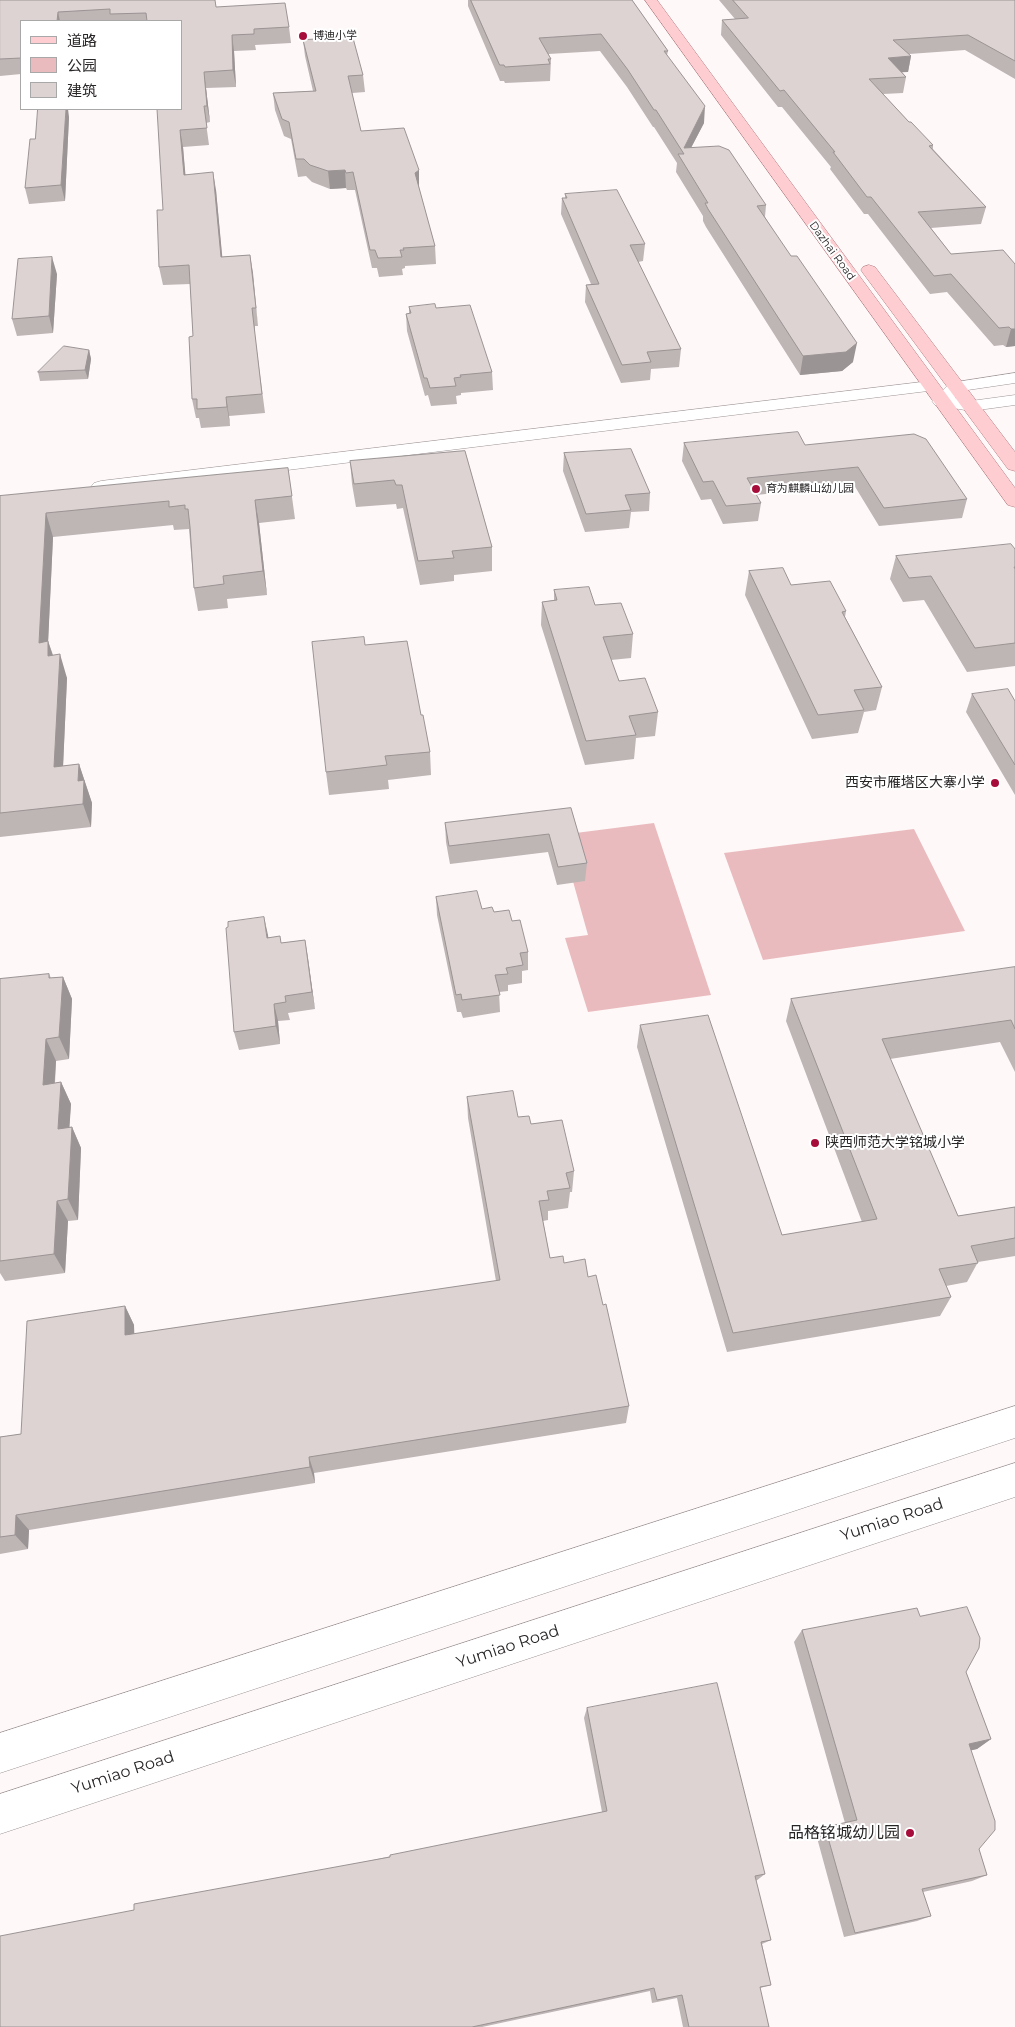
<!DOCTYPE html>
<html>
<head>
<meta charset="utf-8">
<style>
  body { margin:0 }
  #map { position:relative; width:1015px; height:2027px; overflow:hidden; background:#fef8f8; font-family:Montserrat,"Noto Sans SC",sans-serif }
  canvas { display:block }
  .legend { position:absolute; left:20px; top:20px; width:162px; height:90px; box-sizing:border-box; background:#fff; border:1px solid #a9a8a8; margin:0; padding:6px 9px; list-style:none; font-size:15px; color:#282525 }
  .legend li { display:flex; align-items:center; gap:10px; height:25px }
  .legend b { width:25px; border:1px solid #a9a8a8 }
</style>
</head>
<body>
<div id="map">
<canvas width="1015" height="2027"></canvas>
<ul class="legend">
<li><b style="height:6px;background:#fecdd1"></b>道路</li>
<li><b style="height:14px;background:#eabbbe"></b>公园</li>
<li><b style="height:14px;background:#ddd3d3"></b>建筑</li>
</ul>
</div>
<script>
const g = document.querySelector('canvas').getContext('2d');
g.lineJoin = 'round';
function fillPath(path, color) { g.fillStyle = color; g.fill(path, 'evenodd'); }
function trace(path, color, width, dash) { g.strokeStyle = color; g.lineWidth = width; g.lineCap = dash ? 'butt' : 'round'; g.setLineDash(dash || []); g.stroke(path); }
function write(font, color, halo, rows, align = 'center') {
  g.font = font + ' Montserrat,"Noto Sans SC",sans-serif'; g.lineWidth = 4; g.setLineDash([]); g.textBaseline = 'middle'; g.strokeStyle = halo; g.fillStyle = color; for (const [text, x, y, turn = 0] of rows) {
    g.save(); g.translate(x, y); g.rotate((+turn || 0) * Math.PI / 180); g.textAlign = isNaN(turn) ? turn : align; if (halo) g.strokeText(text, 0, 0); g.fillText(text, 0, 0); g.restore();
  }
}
fillPath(new Path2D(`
  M654,823L711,995L588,1012L565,938L588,935L560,835Z
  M914,829L965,931L763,960L724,853Z`), '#eabbbe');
const minor = new Path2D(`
  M1015,373V383L961,391L955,398L971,401L1015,395V405L971,411L935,405L932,401L950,383Z
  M930,381L936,382L939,386L936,390L101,493L94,491L91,487L94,483L101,481Z
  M1015,1406V1438L0,1773V1733Z
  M1015,1463V1497L0,1834V1794Z`);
const major = new Path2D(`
  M645,0H657L1015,488V507L1008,505Z
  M869,265L875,267L1015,452V471L1008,469L863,273L861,270L863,267Z`);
trace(minor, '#9e9495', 1);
trace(major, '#b37c81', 1);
fillPath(minor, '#fff');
fillPath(major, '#fecdd1');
fillPath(new Path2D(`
  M0,0L216,7L289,27L291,43L255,45L256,50L234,51L236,87L206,88L210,122L206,123L209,145L183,147L185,174L216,190L222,257L250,255L258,326H255V336L265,413L229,416L230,426L201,428L199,418H196L192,399L193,336L190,284L163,285L159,267L163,210L181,21H21V74L0,76Z
  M468,0H632L668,51L667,55L704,123L691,148L766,205L765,217L853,362L842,371L800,375L706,227L703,221V216L676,172L677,163L654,127H653L627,87L600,51L548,54L551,59L550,81L505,83L504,81H500L468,6Z
  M719,0H1015V79L965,50L909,54L911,56L908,72H902L906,77L903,93L883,94L909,122L933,145V149L986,207L981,224L931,228L951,254L1015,264V346L1006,347L1003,345L994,346L947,292L930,294L868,214H864L830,169L831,167L782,107H778L721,35L722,20L735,19Z
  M303,40L363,75L365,92L352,93L361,131L419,187V188L435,246L436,264L405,266V268L402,269L403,275L379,277L377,268H372L355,190H347L346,188L330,189L312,182L306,176L298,177L291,139L284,136L275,110L273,93L313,91L305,56Z
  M69,117L65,201L29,204L25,188L35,139Z
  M565,194L645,244L643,261L638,262L681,349L679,367L651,369L650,380L621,383L585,302L586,285L591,284L561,214L562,198H565Z
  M57,274L53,333L17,336L12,319Z
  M409,307L436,308L492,372L493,390L461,393V395L456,396L457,404L431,406L428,395L425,396L407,331L406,314L409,313Z
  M89,350L91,359L88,379L40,381L38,372Z
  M684,443L805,445L967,499L962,518L879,526L854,485L756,495L761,503L758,521L723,524L711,499L701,500L682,461Z
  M465,451L492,547V571L454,575V581L420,585L403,508L397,509L396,504L356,507L352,484L350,461Z
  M564,453L650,493L649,511L631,512L629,528L585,532L563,471Z
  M288,468L295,519L259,523L267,595L227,599L228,608L198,611L194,588L189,529L174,530L173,525L53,537L48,641L53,655L67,678L63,766L79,764L92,803L91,827L0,837V496Z
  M1015,549V666L967,672L924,600L903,602L890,579L896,556Z
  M749,571L791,585L846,611L845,617L882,687L876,710L864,712L858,733L812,739L745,595Z
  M554,590L595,605L633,634L631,658L611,660L619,681L658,712L655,736L636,738L634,759L585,765L541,625L542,602L554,600Z
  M365,645L421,715L430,752L431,775L388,780L389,789L329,795L326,772Z
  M972,694L1015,701V795L966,712Z
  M571,808L587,863L585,881L557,885L548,852L450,864L446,842L445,823Z
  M436,897L494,912L512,921L528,952V970L522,971V983L508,985V991L499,992L500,1012L463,1018L461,1012H457L437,915Z
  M268,937L281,943L305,940L315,1009L288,1013L290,1020L278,1021L280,1044L239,1050L234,1032Z
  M1015,967V1072L1000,1042L890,1059L958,1216L1015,1207V1256L978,1262L967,1282L946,1286L951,1297L940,1316L727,1352L637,1047L640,1025L782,1235L862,1222L786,1021L791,999Z
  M49,974L51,978L63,977L72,999L69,1059L56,1061L55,1083L61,1082L71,1104L69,1127H72L81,1148L78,1220L68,1221L65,1273L5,1281L0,1273V979Z
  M467,1097L518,1117L531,1124L574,1171L572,1192H570L568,1208L548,1211V1220L543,1221L550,1258L564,1263L588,1277L629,1406L626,1423L314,1473L315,1483L29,1530L28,1549L0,1554V1437L21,1434L125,1306L134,1325V1334L496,1281L468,1118Z
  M920,1616L966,1672L991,1739L977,1749L971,1750L979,1849L987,1875L972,1881L923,1892L931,1916L917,1921L844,1937L816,1834L825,1827L845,1823L794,1642L802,1630Z
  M587,1708L765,1874L756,1881L771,1940L762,1944L771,1985L760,1988L769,2027H683L677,1998L652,2003L650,1991L482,2027H0L134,1910L602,1812L584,1718Z`), '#beb5b5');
fillPath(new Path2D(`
  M58,12L60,21H57Z
  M232,35L234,51L236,87L233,70Z
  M911,56L908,72L885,73L888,58Z
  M204,72L206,88L210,122L207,106Z
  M705,106L704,123L683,163L684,148Z
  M66,109H68L69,117L65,201L61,185Z
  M180,130L183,147L187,192L184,175Z
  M345,170L346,188L330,189L328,171Z
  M419,170V187L415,191V173Z
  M213,172L216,190L224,275L221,257Z
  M250,255L253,273L258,326L256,308Z
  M52,257L57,274L53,333L49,316Z
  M1011,329H1015V346L1006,347Z
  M857,343L853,362L842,371L800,375L803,356Z
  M89,350L91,359L88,379L85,370Z
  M226,397L229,416L230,426L227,407Z
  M255,500L259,523L267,595L263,571Z
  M46,513L53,537L47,666L39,643Z
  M48,641L56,665L48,656Z
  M60,654L67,678L62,790L54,767Z
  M79,764L92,803L91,827L83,804L78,781Z
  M264,917L268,935L270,955L267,938Z
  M305,940L308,958L315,1009L312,992Z
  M63,977L72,999L69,1059L59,1037Z
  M274,1004L278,1021L280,1044L276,1026Z
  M46,1039L56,1061L53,1107L43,1085Z
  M61,1082L71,1104L68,1150L58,1129Z
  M72,1127L81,1148L78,1220L68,1199Z
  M57,1201L68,1221L65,1273L54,1254Z
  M125,1306L134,1325L135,1353L125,1335Z
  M309,1457L314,1473L315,1483L310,1467Z
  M16,1515L29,1530L28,1549L15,1535Z
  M991,1739L977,1749L956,1754L969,1744Z`), '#9b9494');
const building = new Path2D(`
  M0,0H215L216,7L285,3L289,27L254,29V34L232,35L233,70L204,72L207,106H204L207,128L180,130L184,175L213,172L221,257L250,255L256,308H252L253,317L262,394L226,397L227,407L197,409V399H192L189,337L193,336L189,265L159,267L157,210H163L157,109H181V21H147L146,13L110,14V9L58,12L57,21H21V58L0,59Z
  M471,0H632L668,51H664L705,106L684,148L719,146L729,150L766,205L757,206L791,256H797L857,343L846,352L803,356L708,209L705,203H708L678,154H684L656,110H654L628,70L601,34L539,38L551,59H548L550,64L505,67L504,65H500Z
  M733,0H1015V61L968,35L893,40L911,56L888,58L906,77L869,79L909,122H911L933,145L929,146L986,207L918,212L951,254L1003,250L1015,264V329H1011L1009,327L999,328L951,274L934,276L871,197H867L833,152H835L784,90L780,91L722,20L748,18Z
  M353,38L363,75L348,76L361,131L404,128L419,170L415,173L435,246L403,248L404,250H400L402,257L378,258L375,250H370L353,172L346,173L345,170L328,171L310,165L304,159H296L289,122L282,119L273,93L316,91L303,40Z
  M38,109H66L61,185L25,188L30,139H35Z
  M617,190L645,244L630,245L681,349L647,352L651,362L622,365L586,285L599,284L562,198H567L565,194Z
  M52,257L49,316L12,319L18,259Z
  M435,304L436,308L470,305L492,372L460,375L461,377L454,378L456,386L430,388L427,378H424L406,314L411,313L409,307Z
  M64,346L89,350L85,370L38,372Z
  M798,432L805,445L914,434L926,439L967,499L884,508L858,467L747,478L761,503L726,506L713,481L703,482L684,443Z
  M631,449L650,493L625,495L631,510L586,514L564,453Z
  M465,451L492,547L452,551L454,558L418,561L402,485H396L394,480L354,484L350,461Z
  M288,468L292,496L255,500L263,571L223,576L224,584L194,588L190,527L188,509H185V505L169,507V501L46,513L39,643L48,641V656L60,654L54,767L79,764L78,781L84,780L83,804L0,813V496Z
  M1011,544L1015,549V567H1014L1015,569V643L975,648L931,576L909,578L896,556Z
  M783,568L791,585L830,581L846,611L842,612L882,687L854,690L864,710L818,715L749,571Z
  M589,587L595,605L621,603L633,634L603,637L619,681L645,678L658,712L629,716L636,735L586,741L542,602L557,600L554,590Z
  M364,637L365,645L407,641L421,715H423L430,752L385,756L387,765L326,772L312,642Z
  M1008,689L1015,701V765L972,694Z
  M571,808L587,863L558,867L549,834L449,846L445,823Z
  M477,891L482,909L492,907L494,912L509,910L512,921L520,920L528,952L520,953L523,965L506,968L508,974L495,975L500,995L462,1000L461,994L456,995L436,897Z
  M264,917L267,938L280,936L281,943L305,940L312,992L285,996L286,1002L274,1004L276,1026L234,1032L226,928L228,927V922Z
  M1015,967V1029L1011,1020L882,1039L958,1216L1015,1207V1238L971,1246L978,1263L939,1269L951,1297L733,1333L640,1025L708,1015L782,1235L877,1219L791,999Z
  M49,974V978L63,977L59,1037L46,1039L43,1085L61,1082L58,1129L72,1127L68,1199L57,1201L54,1254L0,1261V979Z
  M513,1091L518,1117L529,1116L531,1124L562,1120L574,1171L566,1173L570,1188L547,1191L549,1200L539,1201L550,1258L563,1256L564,1263L585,1259L588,1277L596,1275L603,1305L606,1304L629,1406L309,1457L310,1467L16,1515L15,1535L0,1537V1437L21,1434L27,1321L125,1306V1335L500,1280L467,1097Z
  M967,1607L980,1638L979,1648L966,1672L991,1739L969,1744L995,1821V1830L979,1849L987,1875L922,1889L931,1916L855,1933L825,1827L857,1820L802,1630L917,1608L920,1616Z
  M717,1683L765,1874L755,1876L771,1940L761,1942L771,1985L760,1987L769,2027H689L682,1995L657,2000L654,1988L472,2027H0V1936L134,1910V1904L390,1857V1855L607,1811L587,1708Z`);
fillPath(building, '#ddd3d3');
trace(building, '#9b9494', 1);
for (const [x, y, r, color] of [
  [303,36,5,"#a70d3a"],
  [756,489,5,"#a70d3a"],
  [995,783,5,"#a70d3a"],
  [815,1143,5,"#a70d3a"],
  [910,1833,5,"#a70d3a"]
]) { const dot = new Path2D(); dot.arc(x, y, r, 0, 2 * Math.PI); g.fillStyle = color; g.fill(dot); trace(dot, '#fff', 2); }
write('11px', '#282525', '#fff', [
  ["博迪小学",313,36],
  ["育为麒麟山幼儿园",766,489]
], 'left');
write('11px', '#282525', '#fff', [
  ["Dazhai Road",832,251,54]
]);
write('14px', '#282525', '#fff', [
  ["西安市雁塔区大寨小学",985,783],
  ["陕西师范大学铭城小学",825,1143,"left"]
], 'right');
write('16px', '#282525', '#fff', [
  ["Yumiao Road",892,1520,-18],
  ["Yumiao Road",508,1647,-18],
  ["Yumiao Road",123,1773,-18]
]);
write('16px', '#282525', '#fff', [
  ["品格铭城幼儿园",900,1833]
], 'right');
</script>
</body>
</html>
